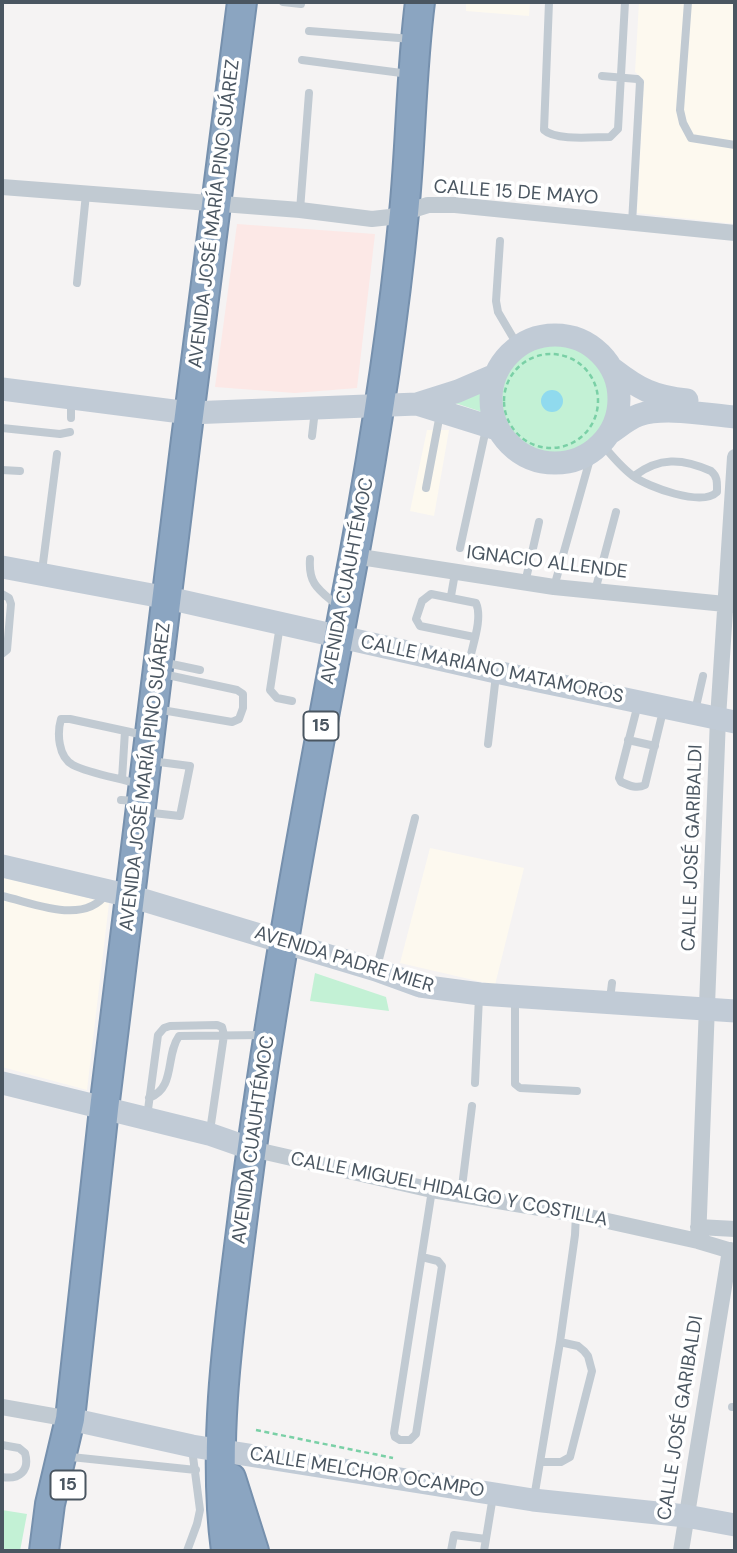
<!DOCTYPE html>
<html>
<head>
<meta charset="utf-8">
<style>
  body { margin:0 }
  #map { position:relative; width:737px; height:1553px; overflow:hidden; background:#f5f3f3; font-family:"DM Sans",sans-serif }
  canvas { display:block }
  .frame { position:absolute; inset:0; border:4px solid #4a5661; pointer-events:none }
</style>
</head>
<body>
<div id="map">
<canvas width="737" height="1553"></canvas>
<div class="frame"></div>
</div>
<script>
const g = document.querySelector('canvas').getContext('2d');
g.lineJoin = 'round';
function fillPath(path, color) { g.fillStyle = color; g.fill(path, 'evenodd'); }
function trace(path, color, width, dash) { g.strokeStyle = color; g.lineWidth = width; g.lineCap = dash ? 'butt' : 'round'; g.setLineDash(dash || []); g.stroke(path); }
function write(font, color, halo, rows, align = 'center') {
  g.font = font + ' "DM Sans",sans-serif'; g.lineWidth = 7; g.setLineDash([]); g.textBaseline = 'middle'; g.strokeStyle = halo; g.fillStyle = color; for (const [text, x, y, turn = 0] of rows) {
    g.save(); g.translate(x, y); g.rotate((+turn || 0) * Math.PI / 180); g.textAlign = isNaN(turn) ? turn : align; if (halo) g.strokeText(text, 0, 0); g.fillText(text, 0, 0); g.restore();
  }
}
fillPath(new Path2D(`
  M466,2H530L529,16L466,11Z
  M639,2H735V224L637,213L644,80L635,72Z
  M427,430H449L434,516L410,511Z
  M430,848L524,868L495,985L400,963Z
  M2,877L109,903L87,1090L2,1067Z`), '#fdf9ef');
fillPath(new Path2D(`
  M237,224L375,234L357,388L295,393L215,387Z`), '#fce8e6');
fillPath(new Path2D(`
  M493 400a59 59 0 1 1 118 0a59 59 0 1 1-118 0Z
  M486,389L485,413L452,402Z
  M315,973L386,997L389,1011L310,1001Z
  M2,1510L27,1514L20,1551H2Z`), '#c3f1d5');
fillPath(new Path2D(`
  M541 401a11 11 0 1 1 22 0a11 11 0 1 1-22 0Z`), '#90daee');
const highway = new Path2D(`
  M231,1478L254,1551
  M44,1551L50,1504L70,1419L104,1109L186,439L242,2
  M226,1551C211,1437 231,1314 245,1199C273,983 314,769 354,556C375,442 393,328 404,213C411,143 411,72 420,2`);
trace(highway, '#7690ad', 32);
trace(new Path2D(`
  M504 401a47 47 0 1 1 94 0a47 47 0 1 1-94 0Z
  M256,1430L393,1458`), '#7ad0a6', 2.5, [5, 3.5]);
trace(new Path2D(`
  M283,2L301,4
  M549,2L544,130C556,141 593,137 610,137L618,129L625,2
  M688,2L680,110L683,123L691,138L735,145
  M309,31L412,39
  M302,60L409,74
  M602,76L637,79L640,82L632,223
  M300,210L309,93
  M500,241L496,301L498,312L518,346
  M77,283L86,194
  M71,418V401
  M2,428L60,434L70,432
  M312,436L315,410
  M602,444C611,455 621,467 633,476C648,487 702,507 717,492C717,483 718,477 711,471C682,458 659,457 634,476
  M2,470L20,471
  M426,488L440,414
  M460,548L486,429
  M310,559C308,586 321,591 339,607
  M42,571L57,454
  M525,583L539,522
  M554,587L592,452
  M595,591L616,512
  M2,594L9,598L11,604L7,650L2,654
  M451,596L455,573
  M280,625L270,690L277,698L292,701
  M162,662L200,670
  M469,663C472,646 483,619 476,603L431,594L422,601L416,619L420,626L474,637
  M638,704L619,778L621,782C630,786 637,789 645,785L663,711
  M156,709L232,722L239,719L243,708V694L237,690L163,674
  M695,711L703,676
  M628,740L655,746
  M488,744L496,675
  M122,779L125,731
  M138,784C119,778 91,774 73,765C58,757 57,733 61,719H70L144,735
  M121,800L136,801
  M144,812L180,816L190,766L151,761
  M2,896C34,903 84,926 107,893
  M377,967L415,818
  M610,999L612,983
  M515,1000V1084L520,1088L577,1091
  M475,1083L479,997
  M149,1098C176,1088 165,1056 179,1036L262,1035
  M147,1117L158,1035L164,1028L170,1026L217,1025L222,1027L224,1035L210,1131
  M461,1195L472,1106
  M422,1257L438,1261L442,1266L416,1434L410,1440H400L395,1437L394,1433C407,1352 420,1271 432,1190
  M732,1407H735
  M2,1445L19,1448L25,1453C30,1471 19,1480 2,1477
  M71,1457L196,1470
  M541,1462H561L570,1457L592,1371L588,1356L584,1351L578,1346L560,1342
  M534,1498L560,1342L575,1235L576,1214
  M187,1551L197,1524L200,1510L192,1449
  M451,1551L454,1535L486,1539
  M484,1551L493,1496`), '#c1cad2', 8);
trace(new Path2D(`
  M2,187L300,210L372,219L390,217L428,205H455L735,233
  M354,556L554,587L735,605
  M252,1149L432,1190L576,1214L698,1241L735,1252
  M698,1227L735,1229
  M698,1241L718,718L735,457
  M2,1407L70,1419
  M681,1551L730,1250`), '#c1cad2', 16);
trace(new Path2D(`
  M491 399a64 64 0 1 1 128 0a64 64 0 1 1-128 0Z
  M613,369C639,389 654,397 687,400
  M2,389L189,413L417,404L458,391L495,375
  M417,404L497,429
  M610,433C619,427 628,419 639,415C665,406 708,415 735,417
  M2,567L168,598L496,672L735,722
  M2,866L130,896L376,970L420,986L480,994L735,1011
  M2,1083L209,1134L252,1149
  M70,1419L192,1446L533,1500L686,1516L735,1525`), '#c1cbd6', 23);
trace(highway, '#8ba5c1', 28);
for (const [x, y, w] of [
  [321,726,35],
  [68,1485,35]
]) { const box = new Path2D(); box.roundRect(x - w / 2, y - 14.5, w, 29, 5); g.fillStyle = '#fff'; g.fill(box); trace(box, '#4a5661', 2); }
write('bold 18px', '#4a5661', null, [
  ["15",321,726],
  ["15",68,1485]
]);
write('19px', '#4a5661', '#fff', [
  ["CALLE 15 DE MAYO",516,193,4],
  ["AVENIDA JOSÉ MARÍA PINO SUÁREZ",215,214,-83],
  ["IGNACIO ALLENDE",547,563,7],
  ["AVENIDA CUAUHTÉMOC",348,581,-79],
  ["CALLE MARIANO MATAMOROS",492,670,12],
  ["AVENIDA JOSÉ MARÍA PINO SUÁREZ",146,777,-83],
  ["CALLE JOSÉ GARIBALDI",693,848,-88],
  ["AVENIDA PADRE MIER",344,960,17],
  ["AVENIDA CUAUHTÉMOC",254,1140,-82],
  ["CALLE MIGUEL HIDALGO Y COSTILLA",449,1190,11],
  ["CALLE JOSÉ GARIBALDI",681,1418,-81],
  ["CALLE MELCHOR OCAMPO",367,1473,9]
]);
</script>
</body>
</html>
